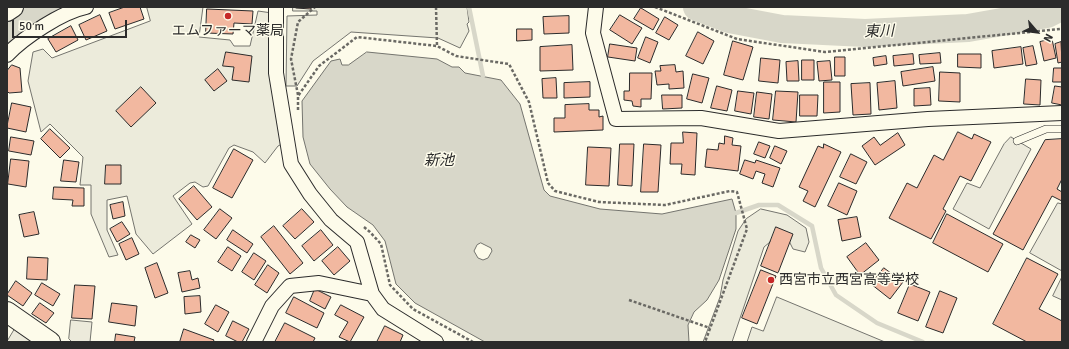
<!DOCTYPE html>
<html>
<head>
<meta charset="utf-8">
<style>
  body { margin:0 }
  #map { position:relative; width:1069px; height:349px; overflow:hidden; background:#fdfbea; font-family:Signika,sans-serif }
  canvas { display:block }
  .frame { position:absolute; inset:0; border:8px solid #2b2b2b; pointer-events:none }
  .north { position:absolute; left:1017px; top:12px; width:40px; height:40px; -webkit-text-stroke:3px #fdfbea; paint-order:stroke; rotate:118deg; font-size:11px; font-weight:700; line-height:16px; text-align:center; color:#2b2b2b }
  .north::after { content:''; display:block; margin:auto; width:14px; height:18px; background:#2b2b2b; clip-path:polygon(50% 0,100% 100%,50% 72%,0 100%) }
  .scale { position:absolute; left:12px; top:20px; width:115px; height:18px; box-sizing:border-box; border:2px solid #2b2b2b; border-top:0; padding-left:5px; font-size:12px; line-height:14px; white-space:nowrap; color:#2b2b2b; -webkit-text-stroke:3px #fdfbea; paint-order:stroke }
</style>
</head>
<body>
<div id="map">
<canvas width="1069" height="349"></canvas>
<div class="frame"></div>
<div class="north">N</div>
<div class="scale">50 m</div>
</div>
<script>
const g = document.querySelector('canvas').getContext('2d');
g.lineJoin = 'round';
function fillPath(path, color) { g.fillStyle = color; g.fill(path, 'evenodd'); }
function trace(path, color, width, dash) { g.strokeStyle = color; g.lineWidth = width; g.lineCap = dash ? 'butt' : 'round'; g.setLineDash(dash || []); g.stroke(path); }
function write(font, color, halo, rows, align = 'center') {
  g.font = font + ' Signika,"Noto Sans JP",sans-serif'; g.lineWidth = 3; g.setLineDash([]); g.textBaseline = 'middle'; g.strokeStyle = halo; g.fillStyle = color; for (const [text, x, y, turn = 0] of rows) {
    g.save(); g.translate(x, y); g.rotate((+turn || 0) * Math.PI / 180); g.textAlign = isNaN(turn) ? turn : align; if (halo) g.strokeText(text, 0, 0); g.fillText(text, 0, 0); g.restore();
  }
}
const green = new Path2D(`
  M147,7H203L199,37L230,40L234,46H250L258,11L272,13L282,144L278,146L265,163L253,152L234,145L229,148L208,186L203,187L195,182L190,183L173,196L192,224L153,254L136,234L127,196L107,200V230L118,255L109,257L91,214V185H80L83,157L50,124L41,132L28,81L33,52L43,49L52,58L150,21Z
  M293,7H467L469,22L467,24L469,31L460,48L438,38L351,32L313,61L297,86H286L287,16L317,15V11H293Z
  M761,209L787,215L806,228L809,242L805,252L793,249L786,235L776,237L764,247L732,342H703L720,297L723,280L738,231L746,219Z
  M777,297L885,342H747L752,327L763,331Z`);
fillPath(green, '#ecebdb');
trace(green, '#74746e', 1);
const parking = new Path2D(`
  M1011,137L1031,149L989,229L953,209L967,183L980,188L1004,144Z
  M1058,203L1062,204V271L1030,253Z
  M1062,277V300L1053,296Z
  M71,320L92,322L90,342H72L69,339Z
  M16,327L37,342H7Z`);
fillPath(parking, '#eceadb');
trace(parking, '#74746e', 1);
const water = new Path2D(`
  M367,52L437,59L452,67H459L465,73L501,80L520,104L544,190L550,196L600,209L662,214L732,199L736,213V229L719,280L707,300L694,312L688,325L689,342H485L415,303L396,284L385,241L373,225L347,207L330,189L310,164L303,137L302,101L331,61L340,59L342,65H348ZM481,243L491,248L492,251L488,258L483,260L478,258L474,251L477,245Z`);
fillPath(water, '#d8d7c9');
trace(water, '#74746e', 1);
trace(new Path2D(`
  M469,7L483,76
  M736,213L759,205H778L812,226L821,268L836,295L877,323L923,342`), '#d8d7c9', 4.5);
trace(new Path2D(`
  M697,7L729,19L782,29L865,33L968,28L1047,14L1061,7
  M7,32L29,15L45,7`), '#d8d7c9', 28);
const building = new Path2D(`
  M125,7H140L144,19L115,29L109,13Z
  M296,7H311V9L296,8Z
  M641,8L659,19L653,30L634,19Z
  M207,9L253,11L252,24L234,23L233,34L206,33Z
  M100,15L107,31L86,40L79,25Z
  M620,15L642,28L632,44L610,30Z
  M569,16V33L544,34L543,17Z
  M665,17L678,25L669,40L656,33Z
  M71,26L78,40L56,52L48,39Z
  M517,29H532V40L517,41Z
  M698,32L714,41L703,64L686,56Z
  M646,37L658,42L650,63L638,58Z
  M1052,39L1056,58L1044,61L1040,42Z
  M733,41L753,47L743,80L724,75Z
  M1061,42L1062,62L1058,63L1055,44Z
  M610,44L637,48L635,61L608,57Z
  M572,45L573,70L540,71V47Z
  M1033,46L1037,64L1026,66L1023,48Z
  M1021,47L1023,64L994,68L992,51Z
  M226,52L252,56L249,82L232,80L234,67L223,66Z
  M940,53L941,63L920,64L919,55Z
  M913,54L914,64L894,66L893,56Z
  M958,54H981V68L958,67Z
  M886,56L887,64L874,66L873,58Z
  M835,57H845V76H835Z
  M761,58L780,60L778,83L759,81Z
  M802,60H814V80H802Z
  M798,61L799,81H787L786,62Z
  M830,61L832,80L819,81L817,62Z
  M12,65L20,68L22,92L9,93L7,91V71Z
  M675,65L676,72L683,71L684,88L669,89V84L657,85L655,71H661L660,66Z
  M933,67L935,81L903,86L901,72Z
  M1054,68H1062V82H1053Z
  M218,69L227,81L214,91L205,80Z
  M940,72L960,73V102L939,101Z
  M630,73H652L651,99H641V107L633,106L632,101L624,100V91H629Z
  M693,74L709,78L702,103L687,99Z
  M556,78L557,98H543L542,79Z
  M1026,79L1041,80L1040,105L1024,104Z
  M895,81L897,108L879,110L877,83Z
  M590,82V97L564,98V83Z
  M824,82H840V112L824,113Z
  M870,83L871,114L853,115L851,84Z
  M717,86L732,90L727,111L711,108Z
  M1055,86L1062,87V105L1052,103Z
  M141,87L156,103L131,127L116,111Z
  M930,88L931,105L914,106V89Z
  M738,91L754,93L751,114L735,111Z
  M776,91L798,92L796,122L773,120Z
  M757,92L772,94L769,119L754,117Z
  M662,95H682V108L663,109Z
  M800,95H818L817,116H800Z
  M12,103L31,107L26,132L7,128Z
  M589,104V110H599V117L603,116V130L554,132V118H565V105Z
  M50,129L70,148L60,158L41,139Z
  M683,132L697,133L695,175L681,174L682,164H670L671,143H683Z
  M958,132L972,139L974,134L991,142L971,181L960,176L943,209L946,211L931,239L889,218L907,183L917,188L934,155L943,160Z
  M898,133L905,145L875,165L862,146L874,137L880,145Z
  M725,136L733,138L732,145L741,146L738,171L705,167L707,149L718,150L719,143L724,144Z
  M11,137L34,141L31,155L9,151Z
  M1062,139V179L1057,189L1062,192V201L1052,196L1023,250L993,234L1045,140Z
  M759,142L770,146L765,158L754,154Z
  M620,144H634L632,186L618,185Z
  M644,144L661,145L658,192H641Z
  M824,144L841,152L815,207L803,201L808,191L799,187L818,146L823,148Z
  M775,146L787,151L781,164L770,158Z
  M588,147L611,148L609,186L586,185Z
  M234,149L253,160L232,198L213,188Z
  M851,154L867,162L856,184L840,177Z
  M11,159L29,161L26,187L8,184Z
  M64,160L79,162L76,182L61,181Z
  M745,160L755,163L756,160L780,168L773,187L762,183L765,174L756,171L753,179L740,174Z
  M106,165H121V184H105Z
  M839,183L857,191L847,215L828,206Z
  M194,186L212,207L197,220L179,199Z
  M54,187L84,188V206H72L73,200L53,199Z
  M123,202L125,216L113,219L110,205Z
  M220,209L232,218L216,239L204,230Z
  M302,209L314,222L295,239L283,226Z
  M34,212L39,234L24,237L19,215Z
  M947,214L1003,244L988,272L933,243Z
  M857,217L861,237L842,241L838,220Z
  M122,222L130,234L117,242L110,229Z
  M274,226L303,263L290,274L261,237Z
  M776,227L793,234L778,273L761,266Z
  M233,230L253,244L247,253L227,240Z
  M321,230L333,245L314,261L302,246Z
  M191,235L200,240L195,248L186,242Z
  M132,238L139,254L126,260L119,244Z
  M866,243L879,260L860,275L847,257Z
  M228,247L241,256L232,271L218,262Z
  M338,247L350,261L334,275L322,261Z
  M254,253L266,261L254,280L242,272Z
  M28,257L48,258L47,280L27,279Z
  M1027,258L1058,274L1039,309L1062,321V342H1027L993,324Z
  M157,263L168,293L155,298L145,268Z
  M268,265L279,273L267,293L255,285Z
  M884,268L903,282L890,299L871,284Z
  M761,270L776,276L757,324L742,318Z
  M190,271L192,280L198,278L200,288L182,292L178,273Z
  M16,281L32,293L23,306L7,295Z
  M42,283L60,294L53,306L35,295Z
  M910,284L930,292L918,321L898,313Z
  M75,285L95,286L92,319L72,318Z
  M315,289L331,297L325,309L310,301Z
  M940,291L957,298L943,333L926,327Z
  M200,296L201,312L185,314L184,297Z
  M294,297L324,313L317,328L286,313Z
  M40,303L54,313L46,323L32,314Z
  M112,303L137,306L135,326L109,322Z
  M216,305L229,312L218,332L205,324Z
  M341,305L364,317L350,342L339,337L348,322L335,315Z
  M233,321L249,329L242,342H238L226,336Z
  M285,323L315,338L313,342H275Z
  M385,326L403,335L400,342H377Z
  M184,329L214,340L213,342H180Z
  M116,334L135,337L134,342H115Z`);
fillPath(building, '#f2b8a0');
trace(building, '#2b2b2b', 1);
const lane = new Path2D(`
  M1017,141L1046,129H1062`);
const street = new Path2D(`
  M276,7V73L291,164L310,194L331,220L357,242L372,294L383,309L436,342
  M596,7L593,33L616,119L701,118L779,131L928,119L1062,113
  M7,55C24,37 62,12 86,7
  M254,342L272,306L290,286L319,283L372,294`);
const secondary = new Path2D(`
  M7,11L13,7
  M7,312L50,342`);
trace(lane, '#2b2b2b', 8);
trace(street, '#2b2b2b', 16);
trace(secondary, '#2b2b2b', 22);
trace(new Path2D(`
  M436,7L437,46
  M655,7L737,39L825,52L1060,29L1062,28
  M298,95L291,59L298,22L315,7
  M298,110V96L319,66L357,37L437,46L456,56L509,64L529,102L548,183L555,191L599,202L665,205L730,191L737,192L747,229L705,342
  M364,227L370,232L381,244L390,285L413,309L473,342
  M629,300L710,328`), '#6a6964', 2.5, [3, 2]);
trace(lane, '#fdfbea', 7);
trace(street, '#fdfbea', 14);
trace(secondary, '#fdfbea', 20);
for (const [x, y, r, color] of [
  [228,16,4,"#c62828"],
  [771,280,4,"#c62828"]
]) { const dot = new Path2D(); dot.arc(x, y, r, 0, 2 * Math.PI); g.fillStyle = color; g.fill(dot); trace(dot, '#fdfbea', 1.5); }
write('14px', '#2b2b2b', '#fdfbea', [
  ["エムファーマ薬局",228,31],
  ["西宮市立西宮高等学校",779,280,"left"]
]);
write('italic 15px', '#2b2b2b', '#fdfbea', [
  ["東川",879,32,-2],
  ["新池",439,161]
]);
</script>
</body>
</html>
